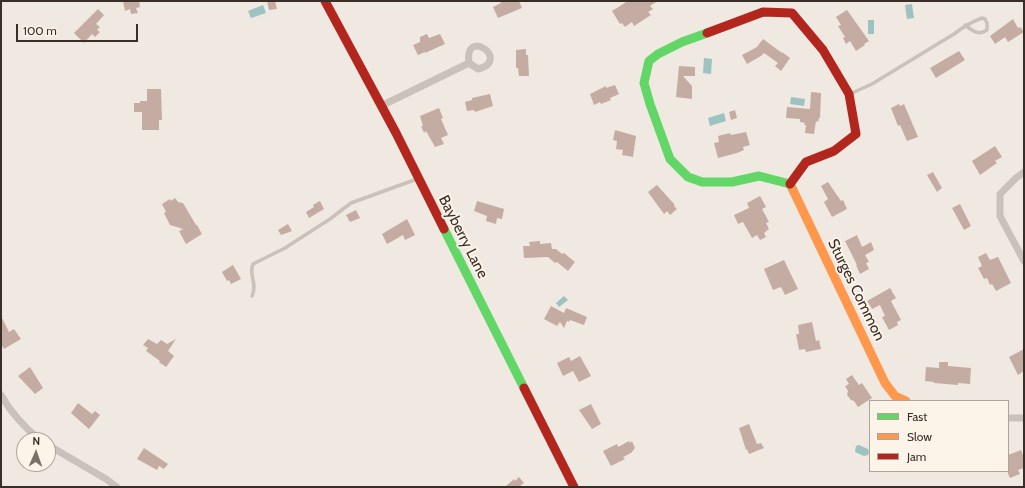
<!DOCTYPE html>
<html>
<head>
<meta charset="utf-8">
<style>
  body { margin:0 }
  #map { position:relative; width:1025px; height:488px; overflow:hidden; background:#efe9e2; font-family:Cabin,sans-serif }
  canvas { display:block }
  .frame { position:absolute; inset:0; border:2px solid #3a2e28; pointer-events:none }
  .legend { position:absolute; left:869px; top:400px; width:140px; height:72px; box-sizing:border-box; background:#fcf3e9; border:1px solid #aea49c; margin:0; padding:5px 7px; list-style:none; font-size:12px; color:#3a2e28 }
  .legend li { display:flex; align-items:center; gap:8px; height:20px }
  .legend b { width:20px; border:1px solid #aea49c }
  .north { position:absolute; left:16px; top:432px; width:40px; height:40px; box-sizing:border-box; background:#fcf3e9; border:1px solid #aea49c; border-radius:50%; rotate:2deg; font-size:11px; font-weight:700; line-height:16px; text-align:center; color:#3a2e28 }
  .north::after { content:''; display:block; margin:auto; width:14px; height:18px; background:#796f69; clip-path:polygon(50% 0,100% 100%,50% 72%,0 100%) }
  .scale { position:absolute; left:16px; top:24px; width:122px; height:18px; box-sizing:border-box; border:2px solid #3a2e28; border-top:0; padding-left:5px; font-size:12px; line-height:14px; white-space:nowrap; color:#3a2e28; -webkit-text-stroke:3px #fcf3e9; paint-order:stroke }
</style>
</head>
<body>
<div id="map">
<canvas width="1025" height="488"></canvas>
<div class="frame"></div>
<ul class="legend">
<li><b style="height:5px;background:#63d668"></b>Fast</li>
<li><b style="height:5px;background:#ff974d"></b>Slow</li>
<li><b style="height:5px;background:#b3261e"></b>Jam</li>
</ul>
<div class="north">N</div>
<div class="scale">100 m</div>
</div>
<script>
const g = document.querySelector('canvas').getContext('2d');
g.lineJoin = 'round';
function fillPath(path, color) { g.fillStyle = color; g.fill(path, 'evenodd'); }
function trace(path, color, width, dash) { g.strokeStyle = color; g.lineWidth = width; g.lineCap = dash ? 'butt' : 'round'; g.setLineDash(dash || []); g.stroke(path); }
function write(font, color, halo, rows, align = 'center') {
  g.font = font + ' Cabin,sans-serif'; g.lineWidth = 4; g.setLineDash([]); g.textBaseline = 'middle'; g.strokeStyle = halo; g.fillStyle = color; for (const [text, x, y, turn = 0] of rows) {
    g.save(); g.translate(x, y); g.rotate((+turn || 0) * Math.PI / 180); g.textAlign = isNaN(turn) ? turn : align; if (halo) g.strokeText(text, 0, 0); g.fillText(text, 0, 0); g.restore();
  }
}
fillPath(new Path2D(`
  M912,4L914,18L907,19L905,5Z
  M263,5L266,13L251,18L248,11Z
  M868,20H874V34H868Z
  M704,58L712,59L711,74L703,73Z
  M791,97L805,99L804,106L790,104Z
  M724,113L726,121L710,126L708,118Z
  M564,296L568,300L559,307L556,303Z
  M859,445L868,449L869,452L868,455L864,456L855,452L856,446Z`), '#9cc2c2');
fillPath(new Path2D(`
  M123,1H139L140,7L136,8L138,13L131,14L130,9L125,11Z
  M267,1H275L277,9L269,10Z
  M500,1H519L522,8L498,18L493,7L501,3Z
  M628,1H658L650,6L653,9L648,12L651,15L634,26L632,22L625,27L622,23L620,24L612,11Z
  M98,9L104,15L96,24L100,27L97,30L100,32L95,37L92,34L84,43L74,33Z
  M847,10L869,41L864,44L865,45L856,51L850,41L846,44L843,38L845,37L838,26L841,25L836,17Z
  M1013,19L1018,28L1020,27L1024,32L1008,42L1005,37L995,44L990,36Z
  M427,34L429,38L440,34L445,44L425,53V52L418,55L413,45L420,42V37Z
  M763,39L782,53V52L790,58L781,71L775,66L778,63L764,53L761,56L747,64L742,55L757,47Z
  M526,49V55H528L529,76H519L518,68H516V50Z
  M959,51L965,60L936,78L930,68Z
  M679,66L695,67V76H683L692,86V99L676,97Z
  M615,85L619,94L610,98L611,100L601,104L600,102L594,105L590,94L606,86V88Z
  M147,89H161L162,120H159V130H142V112H134V103H140V101H147Z
  M811,92L821,93L820,118H819L818,122L816,121L814,134L805,133L806,125H804L805,123L800,122V119L786,118L787,107L810,109Z
  M490,94L493,106L475,112L474,110L467,111L465,102L472,100V98Z
  M899,104L900,106L904,104L918,137L907,141L900,125L898,126L891,108Z
  M439,108L443,118L441,119L448,135L441,138L444,144L435,147L426,131L424,133L421,126H423L420,116Z
  M735,110L737,118L731,120L729,112Z
  M615,130L636,136L633,157L622,155L623,150L616,149L617,141L613,140Z
  M746,132L750,145L743,147L744,150L737,153L718,158L714,143L719,142L718,136L730,133L731,135Z
  M995,146L1002,157L995,161L997,163L980,175L972,161Z
  M933,172L942,188L937,192L927,175Z
  M828,182L841,201L843,200L847,209L832,217L824,202L828,199L821,186Z
  M657,185L675,205L674,206L677,209L670,215L667,211L664,214L648,192Z
  M760,196L766,207L762,209L769,222L766,223L769,229L764,233L766,237L760,240L757,235L752,238L743,222L738,224L734,215L749,208L747,203Z
  M175,198L178,202L183,203L196,225H197L202,234L186,244L179,231L183,229L170,225L164,213L166,212L162,204L170,199L171,201Z
  M320,201L324,209L309,218L306,212L314,207L313,205Z
  M477,201L504,209L502,219L497,218L496,224L486,221L487,216L474,211Z
  M960,204L971,226L964,230L952,208Z
  M356,210L360,218L350,222L346,215Z
  M407,219L415,235L405,240L403,235L387,244L382,234Z
  M288,224L292,231L281,235L278,230Z
  M857,235L862,247L871,242L874,250L865,255L869,262L866,263L869,269L860,274L856,265H857L845,241Z
  M540,241V244L551,243L552,249H556L562,254L564,253L575,262L568,271L557,262L555,263L548,257L524,258L523,246H530L529,242Z
  M986,253L990,260L998,257L1011,283L996,291L992,284L990,285L987,278L984,279L978,268L982,266L978,257Z
  M784,260L798,289L785,295L781,287L773,290L764,269Z
  M233,265L241,279L231,284L229,280L227,281L222,272Z
  M890,288L896,298L891,301L901,320L897,322L898,325L889,330L882,317L885,316L880,305L872,309L867,301Z
  M551,306L564,313L566,308L587,317L584,325L570,320L569,322L567,321L564,328L560,322L557,326L544,319Z
  M1,316L9,332L14,329L21,339L4,349L1,344Z
  M812,322L816,341L819,340L821,349L806,352L805,349L799,350L796,334H799L798,325Z
  M148,339L157,344L161,340L167,344L176,339L168,351L174,356L166,367L159,362L160,361L146,351L148,348L143,345Z
  M1024,349V371L1018,375L1009,357Z
  M580,356L591,376L579,382L573,371L563,376L557,363L569,357L571,361Z
  M939,362H948V366L971,368L970,384L958,383V385L934,383V382L925,381L926,367L939,368Z
  M30,367L43,388L35,394L18,376Z
  M852,375L859,385L862,383L872,398L858,407L854,401L851,400L847,395L848,391L845,386L849,384L846,379Z
  M78,403L92,414L95,411L100,415L89,429L71,413Z
  M591,404L601,424L592,429L579,410Z
  M749,424L757,444L761,443L764,448L749,454L747,449L746,450L739,428Z
  M629,441L630,443L632,441L635,448L631,453L623,457L625,459L611,466L603,451L617,444L618,447Z
  M144,448L168,464L164,469L159,466L157,470L137,459Z
  M1021,450L1024,458V468L1018,470L1020,474L1010,478L1008,474V455Z
  M519,477L524,483L520,486L521,487H505L514,479L515,481Z`), '#c4aca2');
trace(new Path2D(`
  M850,94L872,84L954,34C963,27 971,22 982,18L985,19L987,23V30C978,36 973,31 965,25
  M252,296C258,283 248,275 253,264L285,248L330,219L351,203L417,179`), '#c9c1ba', 3.5);
trace(new Path2D(`
  M381,106L469,63C464,26 512,60 478,69L469,63
  M1024,172L1016,178L1000,194V216L1024,261
  M1,395C11,413 24,427 40,440
  M1008,418H1024
  M48,445L106,479L117,487`), '#c9c1ba', 7);
trace(new Path2D(`
  M707,33L682,42L658,54L649,61L644,83L650,104L670,159L688,177L702,182H732L759,176L790,184L793,190
  M444,229L524,388`), '#63d668', 9);
trace(new Path2D(`
  M793,190L885,383L895,396L906,401`), '#ff974d', 9);
trace(new Path2D(`
  M325,1L396,133L444,229
  M707,33L763,12L792,13L823,50L849,94L856,134L834,151L806,162L790,184
  M524,388L574,487`), '#b3261e', 9);
write('15px', '#3a2e28', '#fcf3e9', [
  ["Bayberry Lane",463,237,63],
  ["Sturges Common",856,290,64]
]);
</script>
</body>
</html>
